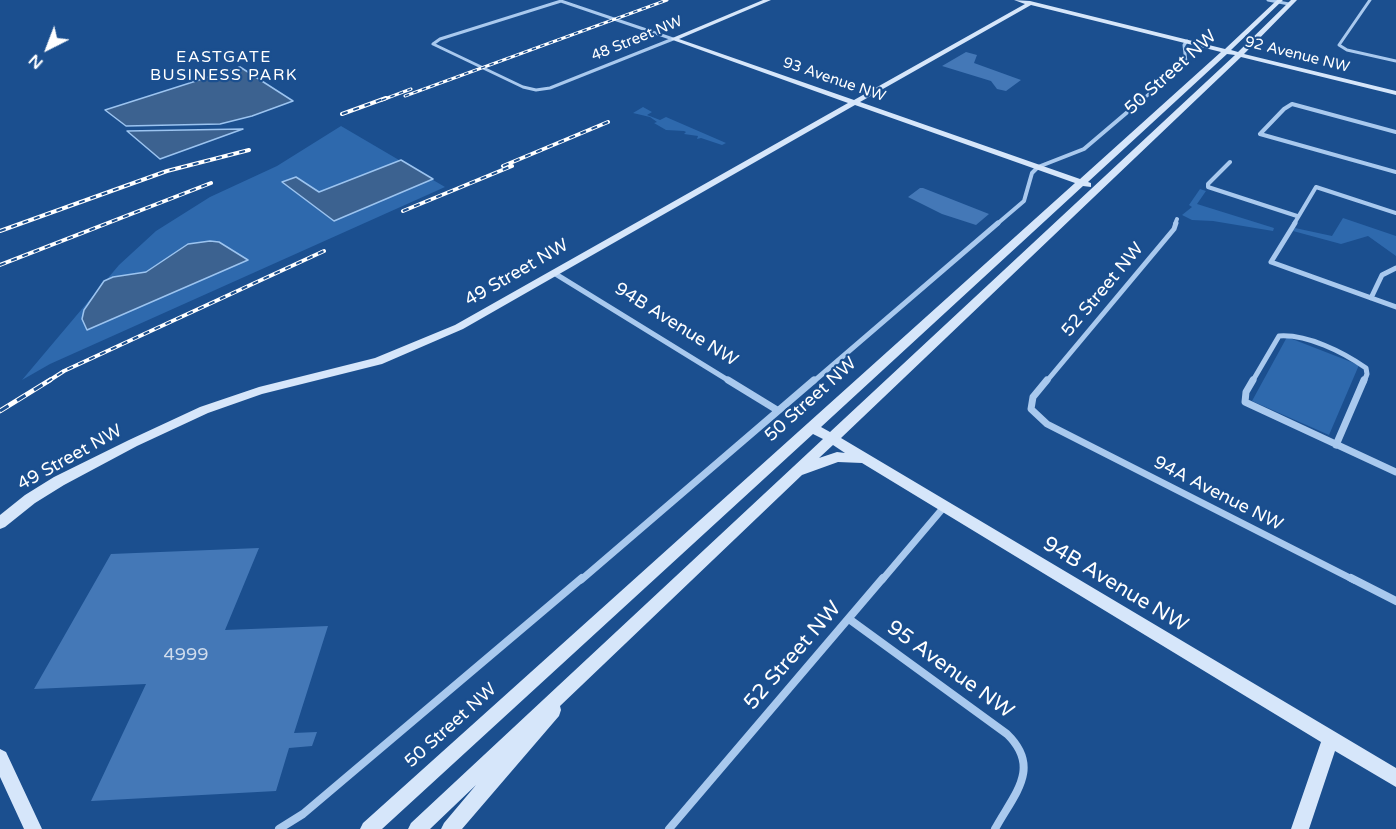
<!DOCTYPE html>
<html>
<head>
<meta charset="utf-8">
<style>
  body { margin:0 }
  #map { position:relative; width:1396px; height:829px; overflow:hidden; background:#1b4f8f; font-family:"Varela Round",sans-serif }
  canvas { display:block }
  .north { position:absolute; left:18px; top:18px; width:60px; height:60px; -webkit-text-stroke:4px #1b4f8f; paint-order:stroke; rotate:222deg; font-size:16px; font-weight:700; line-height:24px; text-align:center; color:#fff }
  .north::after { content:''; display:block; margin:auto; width:21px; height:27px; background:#fff; clip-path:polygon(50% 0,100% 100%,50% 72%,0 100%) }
</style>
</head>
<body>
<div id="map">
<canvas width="1396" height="829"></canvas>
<div class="north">N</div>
</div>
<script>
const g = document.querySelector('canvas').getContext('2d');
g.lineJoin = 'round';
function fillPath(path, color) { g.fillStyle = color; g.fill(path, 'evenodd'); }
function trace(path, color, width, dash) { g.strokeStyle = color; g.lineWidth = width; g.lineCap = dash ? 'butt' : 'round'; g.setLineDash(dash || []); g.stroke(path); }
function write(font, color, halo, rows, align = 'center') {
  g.font = font + ' "Varela Round",sans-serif'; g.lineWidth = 4.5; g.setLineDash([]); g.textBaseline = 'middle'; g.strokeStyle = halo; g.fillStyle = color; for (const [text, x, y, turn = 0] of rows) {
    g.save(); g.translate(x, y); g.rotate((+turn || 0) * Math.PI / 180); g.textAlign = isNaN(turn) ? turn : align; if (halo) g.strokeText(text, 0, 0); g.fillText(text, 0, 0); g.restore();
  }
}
fillPath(new Path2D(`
  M643,107L652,112L647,115L660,120L666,117L726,143L722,145L701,138L697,139L698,136L684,134L686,132L684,131L666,130L654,123L657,122L650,117L633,113Z
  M341,126L445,187L50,364L22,380L119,265L156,231L210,197L277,166Z
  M1200,189L1206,191L1197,204L1274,228L1273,231L1213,221L1192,220L1182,215L1192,207L1189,205Z
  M1343,218L1396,236V256L1368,236L1341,244L1293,231L1295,228L1332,236Z
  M1287,337L1359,365L1329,435L1252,401Z`), '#2e69ad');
const water = new Path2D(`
  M240,67L293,101L252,116L220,124L126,126L105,110Z
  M243,129L160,159L127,131Z
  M401,160L433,179L334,221L282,182L296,177L319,192Z
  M210,241L219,242L248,260L87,330L82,319L84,310L104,281L113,277L146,272L188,244Z`);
fillPath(water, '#3c6290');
trace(water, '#9cc4f0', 1.5);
fillPath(new Path2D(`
  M966,52L977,55L974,63L1021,80L1006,91L997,89L991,81L942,66Z
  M920,188H923L989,214L976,225L942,214L908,197Z
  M259,548L225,630L328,626L294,733L317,732L312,746L289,748L276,791L91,801L146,684L34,689L111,554Z`), '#4478b7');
trace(new Path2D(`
  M1268,0L1289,4
  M1370,0L1339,45L1347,50L1396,61
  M561,1L673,39L550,88L536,90L523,87L433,44L440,39Z
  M1142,100L1186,62L1184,45L1187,41`), '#a9c9ee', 3);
trace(new Path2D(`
  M1260,134L1284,109L1292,104L1396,132
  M1260,134L1396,172
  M1230,162L1208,184V187L1297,216
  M997,224L1024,201L1032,173L1038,167L1084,149L1144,98
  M1175,224L1177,219
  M1294,224L1316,187L1396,213`), '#a9c9ee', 4);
trace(new Path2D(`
  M1295,223L1271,262L1396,307
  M554,273L731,382
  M1371,298L1382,275L1396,268
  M813,382L998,223
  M1046,382L1174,229L1176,223
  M1252,382L1279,336C1307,334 1343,352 1366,368L1367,374L1364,382`), '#a9c9ee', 5);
trace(new Path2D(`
  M728,380L777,410
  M1047,380L1033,397L1031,409L1047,424L1354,580
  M1253,380L1246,392L1245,402L1396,472
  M1336,445L1364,380
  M581,580L814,380
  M882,580L944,507`), '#a9c9ee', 7);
trace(new Path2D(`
  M1351,578L1396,601
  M849,619L1007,734C1042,768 1014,794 995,829
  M279,829L303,814L582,578
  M669,829L883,578`), '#a9c9ee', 8);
fillPath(new Path2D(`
  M763,0H771L679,39L854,100L1025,4L1014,0L1030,1L1225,49L1277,0H1283L1231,50L1238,52L1291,0H1297L1244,54L1396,91V95L1241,57L841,438L1396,768V787L1335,751L1309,829H1291L1321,742L862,463L838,462L802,475L560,706L561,710L559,716L462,829H441L444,823L476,785L430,829H408L411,823L823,439L813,434L382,829H360L363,823L1075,183L855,105L463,329L382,364L262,394L208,413L137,446L64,485L35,503L5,527L0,529V515L25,495L54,477L129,440L200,407L259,387L375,358L455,325L848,103L670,39ZM1031,5L1221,52L1080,179L860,102ZM1227,54L1235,55L830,432L821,427L1083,186L1091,187V183L1088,182ZM833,445L845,453L837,452L819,458Z
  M0,749L6,752L42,829H24L0,777Z`), '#d6e6fa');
const railFar2 = new Path2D(`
  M405,96L667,0
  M382,100L411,89`);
const railFar1 = new Path2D(`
  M342,114L386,98
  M503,166L608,122
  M403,211L512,166
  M0,231L167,171L249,150
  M0,265L211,183
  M47,382L64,371L324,251`);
const rail = new Path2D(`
  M0,411L50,380`);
trace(railFar2, '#fff', 3);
trace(railFar1, '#fff', 4);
trace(rail, '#fff', 5);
trace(railFar2, '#1b4f8f', 1.5, [4.5]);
trace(railFar1, '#1b4f8f', 2, [6]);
trace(rail, '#1b4f8f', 3, [10]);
write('15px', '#fff', '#1b4f8f', [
  ["48 Street NW",637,39,-22],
  ["92 Avenue NW",1297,55,14],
  ["93 Avenue NW",834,80,19]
]);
g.letterSpacing = '1.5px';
write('16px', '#fff', '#1b4f8f', [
  ["EASTGATE",224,58],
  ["BUSINESS PARK",224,76]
]);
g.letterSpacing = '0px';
write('18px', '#fff', '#1b4f8f', [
  ["50 Street NW",1171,73,-42],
  ["49 Street NW",517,273,-30],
  ["52 Street NW",1103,290,-50],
  ["94B Avenue NW",676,325,32],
  ["50 Street NW",811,400,-42],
  ["49 Street NW",70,458,-29],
  ["94A Avenue NW",1218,494,27],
  ["50 Street NW",451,726,-42]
]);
write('18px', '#d0dded', null, [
  ["4999",186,655]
]);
write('21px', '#fff', '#1b4f8f', [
  ["94B Avenue NW",1115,585,31],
  ["52 Street NW",793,656,-49],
  ["95 Avenue NW",950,670,36]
]);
</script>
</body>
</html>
